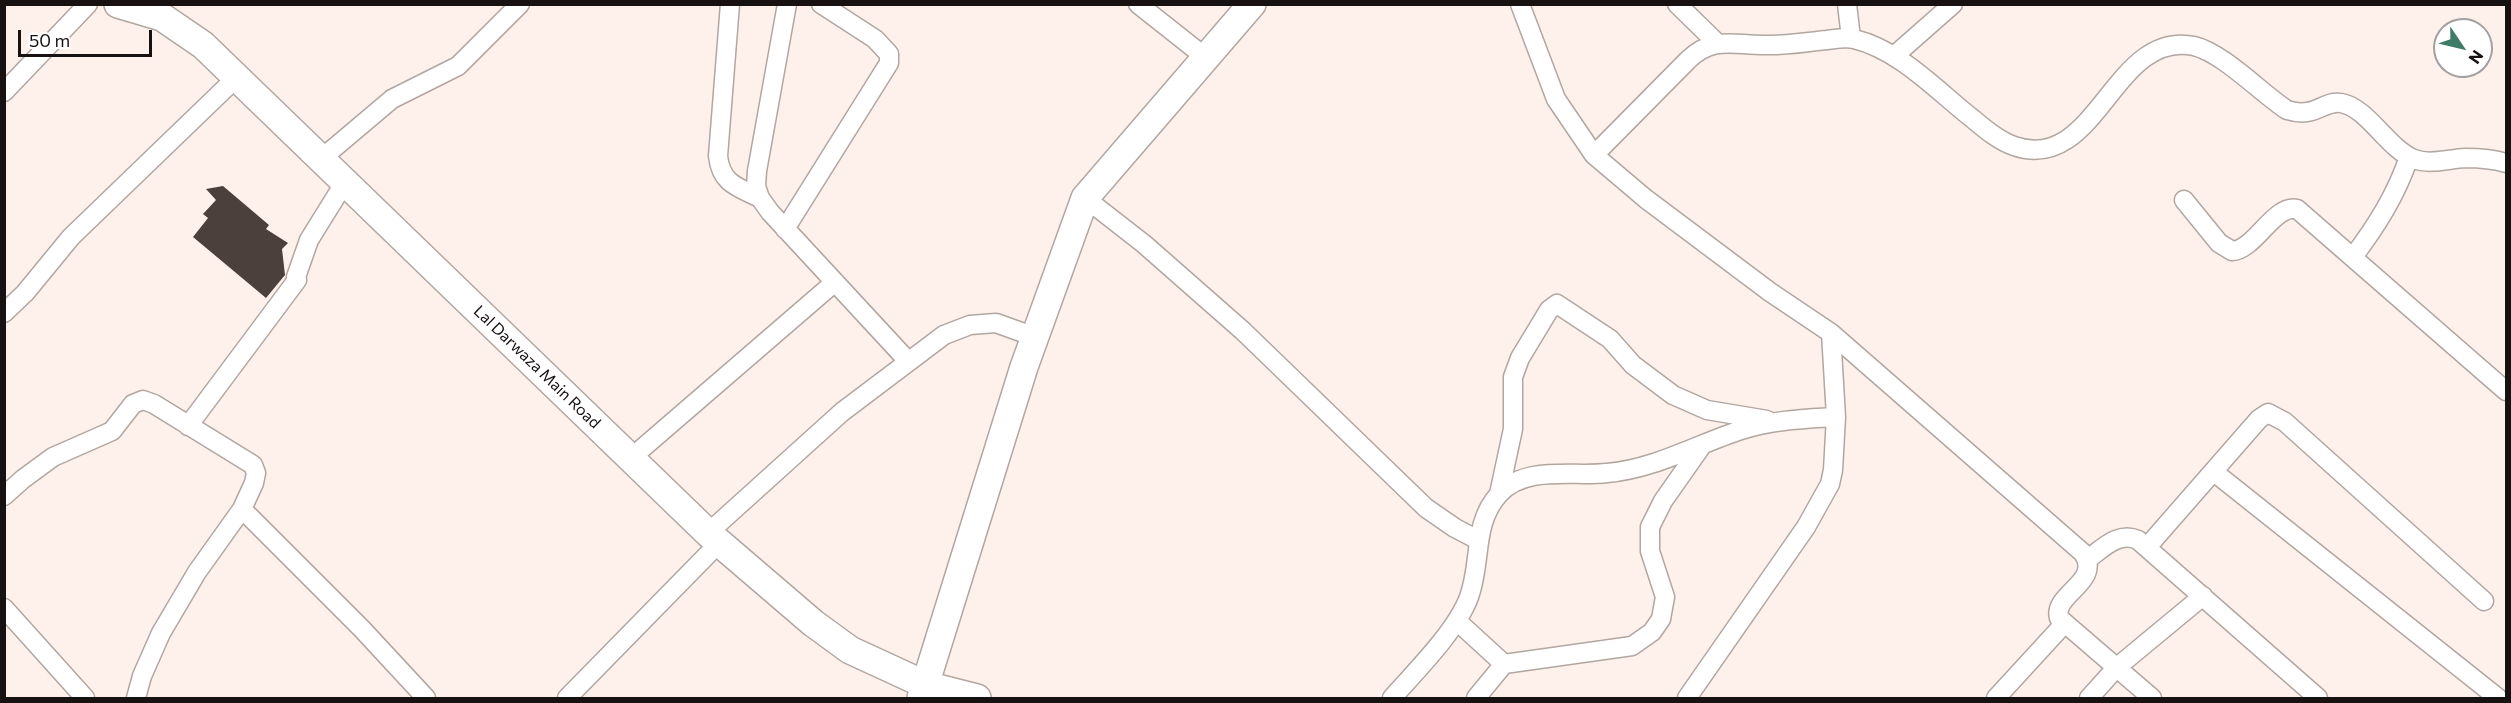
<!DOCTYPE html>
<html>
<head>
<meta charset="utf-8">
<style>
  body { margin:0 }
  #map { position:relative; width:2511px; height:703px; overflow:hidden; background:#fef1eb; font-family:Commissioner,sans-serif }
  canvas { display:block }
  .frame { position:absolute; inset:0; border:6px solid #171211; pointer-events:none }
  .north { position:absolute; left:2433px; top:18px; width:60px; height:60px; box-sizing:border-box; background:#fff; border:2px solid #a2a0a0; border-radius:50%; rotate:125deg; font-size:16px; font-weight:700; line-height:24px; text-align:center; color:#171211 }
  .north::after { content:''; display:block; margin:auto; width:21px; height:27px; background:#3e7c68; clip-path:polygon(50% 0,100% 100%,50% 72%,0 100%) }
  .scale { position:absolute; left:18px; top:30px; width:134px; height:27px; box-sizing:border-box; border:3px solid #171211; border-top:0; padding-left:8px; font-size:18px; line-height:21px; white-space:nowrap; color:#171211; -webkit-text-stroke:4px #fff; paint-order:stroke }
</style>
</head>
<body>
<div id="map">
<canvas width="2511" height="703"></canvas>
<div class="frame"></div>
<div class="north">N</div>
<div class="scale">50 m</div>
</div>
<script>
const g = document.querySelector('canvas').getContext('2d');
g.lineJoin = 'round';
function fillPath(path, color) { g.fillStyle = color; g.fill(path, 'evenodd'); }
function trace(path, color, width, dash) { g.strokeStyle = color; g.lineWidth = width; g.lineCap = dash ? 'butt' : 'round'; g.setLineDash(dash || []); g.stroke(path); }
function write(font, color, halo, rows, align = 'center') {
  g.font = font + ' Commissioner,sans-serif'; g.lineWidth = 6; g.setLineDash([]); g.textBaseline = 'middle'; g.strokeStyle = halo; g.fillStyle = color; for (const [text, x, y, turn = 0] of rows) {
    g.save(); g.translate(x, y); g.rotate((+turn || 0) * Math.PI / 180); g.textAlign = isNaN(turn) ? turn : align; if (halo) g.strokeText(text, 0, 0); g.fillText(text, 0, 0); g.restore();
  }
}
fillPath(new Path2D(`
  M223,186L269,225L266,229L288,243L282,249L285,275L266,298L193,237L208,218L203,214L216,200L206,189Z`), '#4b403c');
const street = new Path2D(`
  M730,4L718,156C721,184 738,187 760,198
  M787,4L757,171L756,186L760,198L770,212L908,361
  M1138,4L1205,57
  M1520,4L1556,99L1594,155L1688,60C1713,36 1732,45 1764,45C1785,46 1806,42 1827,40C1835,39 1846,37 1854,39C1900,50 1937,91 1973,119C1985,129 1999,141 2014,146C2097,175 2113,29 2194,46C2223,53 2261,93 2287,110C2316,119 2323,100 2341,103C2367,107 2388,149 2414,159C2430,165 2448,159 2465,158C2479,158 2493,159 2506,163
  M1677,4L1717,43
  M1847,4L1851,38
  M1894,56L1953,4
  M4,92L88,4
  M1594,155L1646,199L1770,292L1831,333L2083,553C2103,582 2052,594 2059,618L2152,698
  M321,159L392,99L458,66L520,4
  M1085,198L1144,244L1243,331L1426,508L1455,528L1478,540
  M2184,200L2219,243L2232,251C2255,250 2274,204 2297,209L2506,391
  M785,229L889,63V54L875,39L821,4
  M2353,257C2377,225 2396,195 2409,157
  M4,313L25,293L71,237L237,77
  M188,426L297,280L296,277L309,240L345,182
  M631,458L835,282
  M2214,472L2498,698
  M1499,494L1513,429V377L1520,358L1549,310L1557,304L1610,339L1633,365L1673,395L1707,410L1767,420
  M4,496L23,479L53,457L112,431L133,404L143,400L154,404L253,465L256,473L254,483L242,509L197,572L161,633L142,676L136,698
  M242,509L362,629L426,698
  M708,533L842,412L944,335L970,325L996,323L1035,337
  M2148,546L2259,419L2268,413L2285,422L2484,601
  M2088,559C2103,548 2119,531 2138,540L2318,698
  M4,608L85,698
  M1457,621L1504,664
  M567,698L719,543
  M1392,698C1416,671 1457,630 1469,597C1482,562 1472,524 1499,494C1525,465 1573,477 1607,473C1654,469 1698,444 1741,430C1772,420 1804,419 1836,417
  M1476,698L1504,664L1632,646L1652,632L1661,619L1665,597L1650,551V527L1663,501L1703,444
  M1687,698L1806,527L1830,484L1833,470L1836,417L1831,333
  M1996,698L2064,624
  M2089,698L2116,668L2203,596`);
const secondary = new Path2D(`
  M118,4L162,17L203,45L708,533L813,623L850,650L926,685L977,698
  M921,698L1024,367L1085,198L1252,4`);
trace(street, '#b2a6a1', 21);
trace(secondary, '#b2a6a1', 30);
trace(street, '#fff', 18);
trace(secondary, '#fff', 27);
write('16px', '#171211', '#fff', [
  ["Lal Darwaza Main Road",537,367,44]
]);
</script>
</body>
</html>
